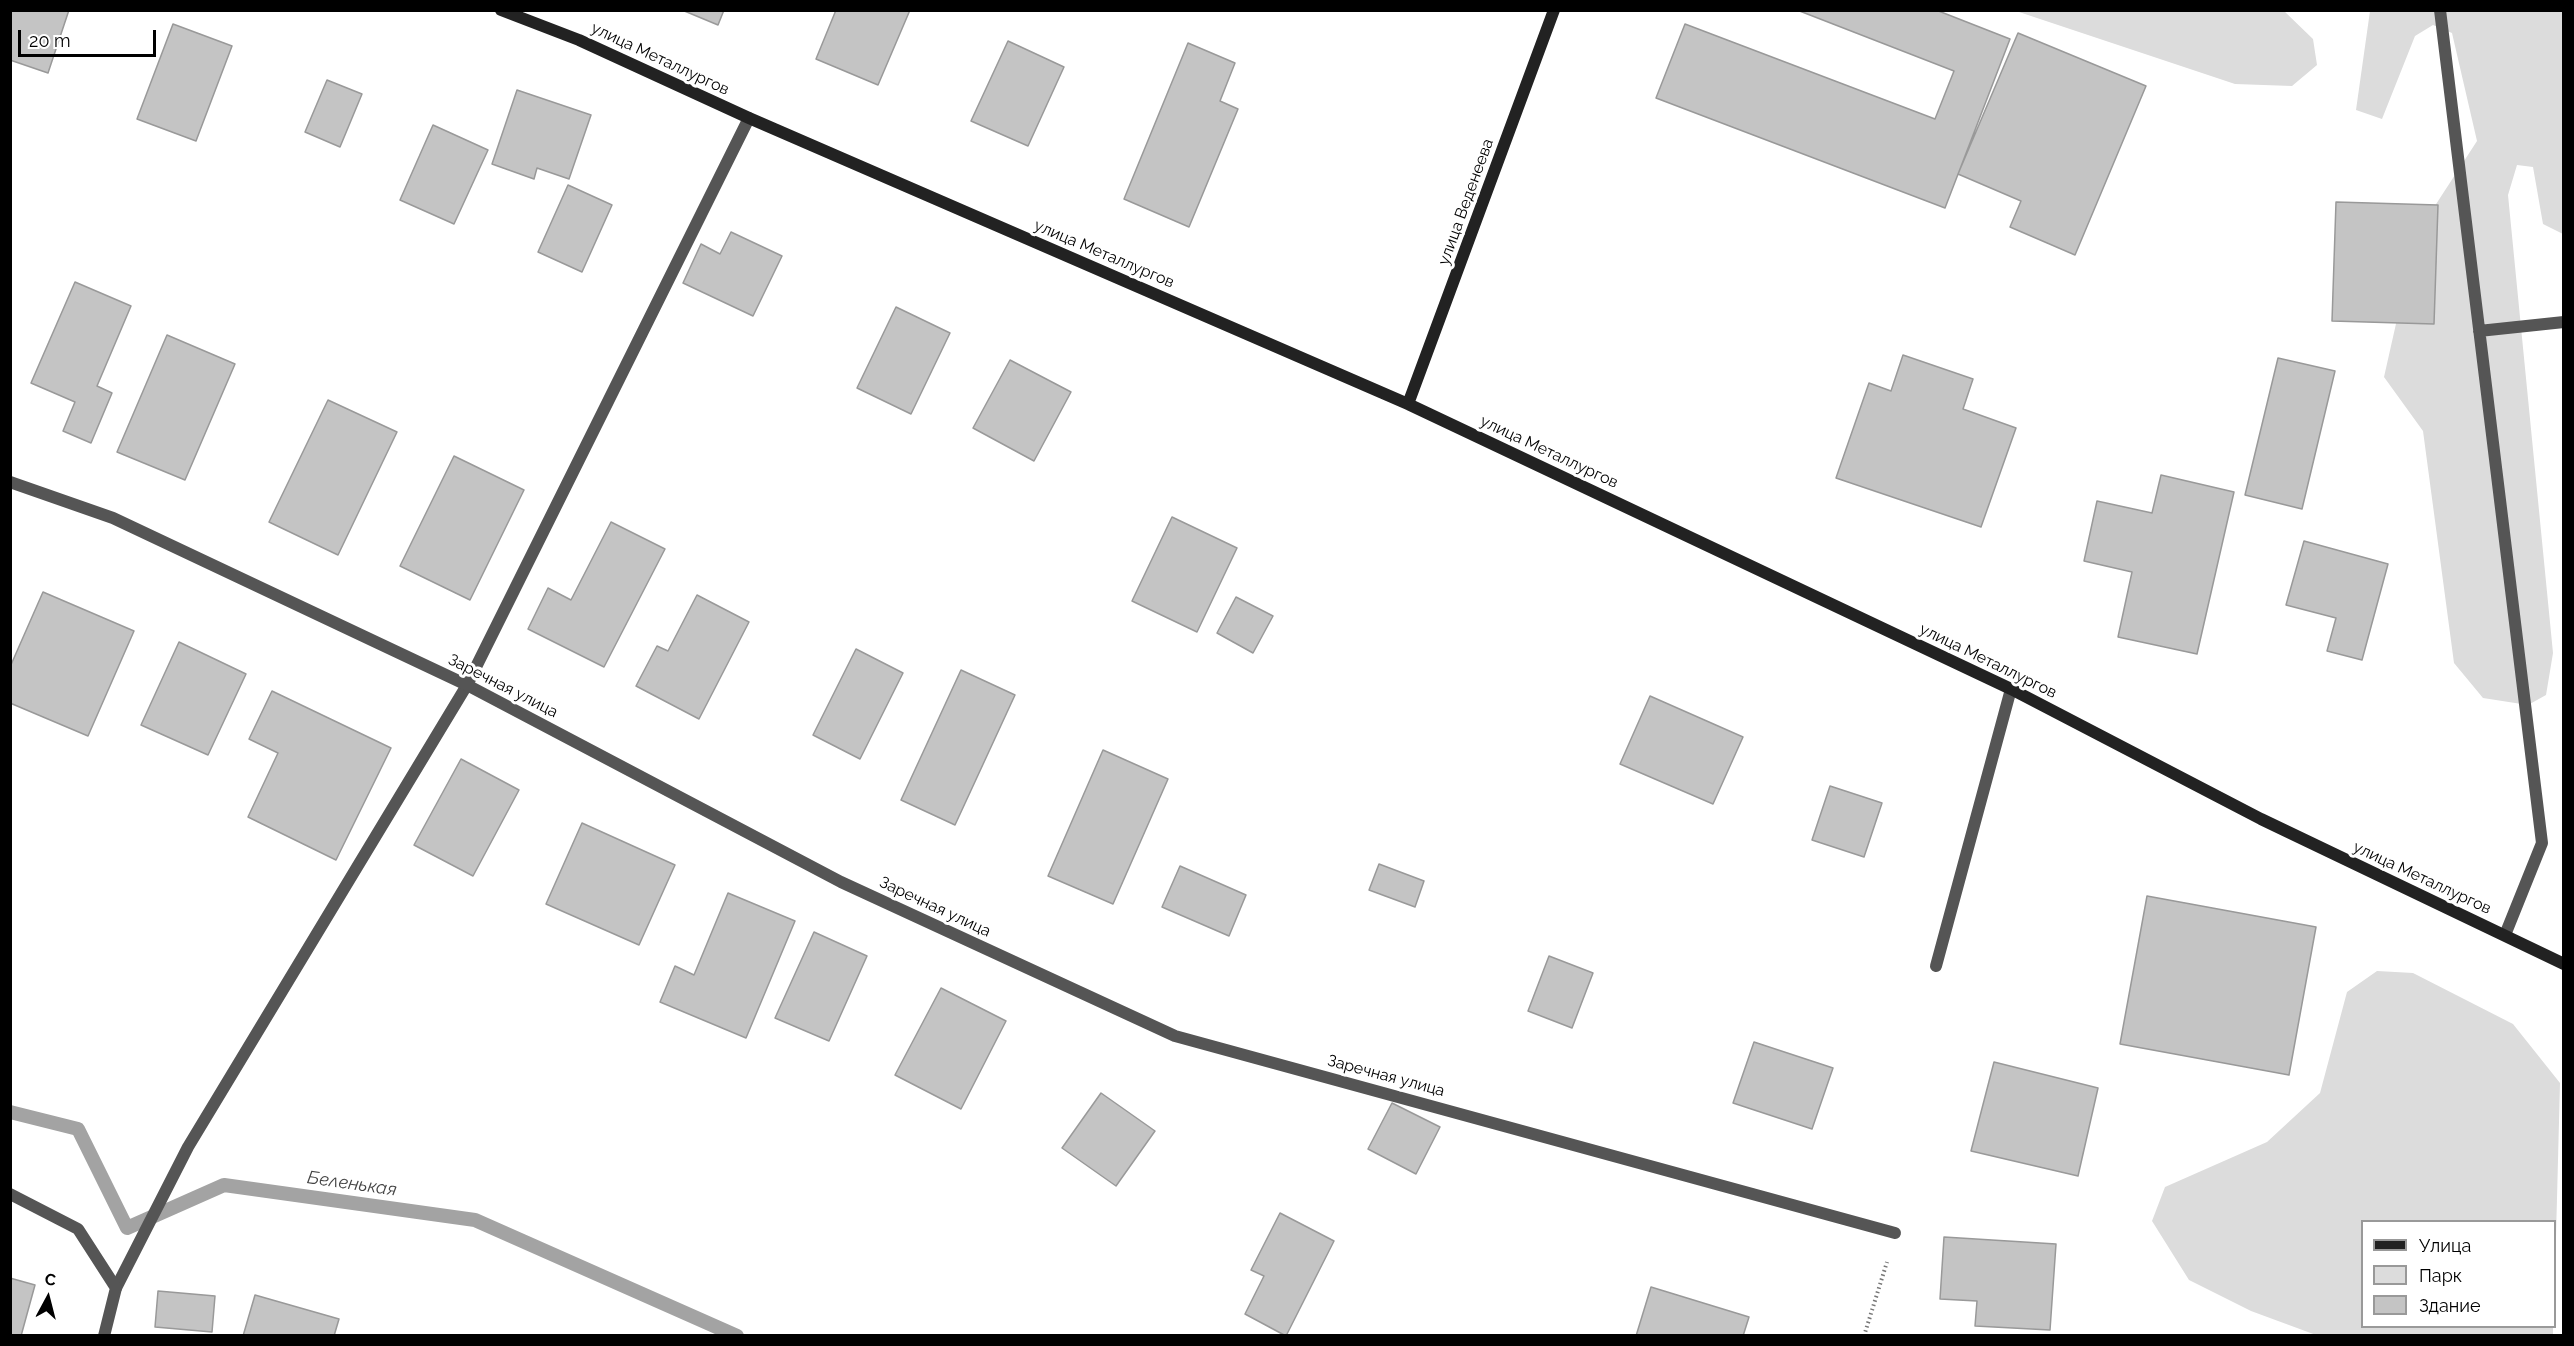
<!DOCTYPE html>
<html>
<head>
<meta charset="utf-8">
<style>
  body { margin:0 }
  #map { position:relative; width:2574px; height:1346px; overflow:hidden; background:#fff; font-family:Raleway,sans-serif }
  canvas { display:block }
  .frame { position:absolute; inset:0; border:12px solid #000; pointer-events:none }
  .legend { position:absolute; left:2361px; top:1220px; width:195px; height:108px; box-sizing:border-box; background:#fff; border:2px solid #999; margin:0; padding:8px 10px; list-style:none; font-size:18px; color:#000 }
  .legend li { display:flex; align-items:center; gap:12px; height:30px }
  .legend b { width:30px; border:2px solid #999 }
  .north { position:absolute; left:18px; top:1268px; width:60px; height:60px; -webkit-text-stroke:4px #fff; paint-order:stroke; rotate:7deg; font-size:16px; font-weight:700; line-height:24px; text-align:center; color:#000 }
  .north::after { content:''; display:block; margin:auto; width:21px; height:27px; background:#000; clip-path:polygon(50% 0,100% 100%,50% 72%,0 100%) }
  .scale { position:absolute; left:18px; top:30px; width:138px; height:27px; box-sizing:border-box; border:3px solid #000; border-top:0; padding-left:8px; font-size:18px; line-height:21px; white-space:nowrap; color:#000; -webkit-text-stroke:4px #fff; paint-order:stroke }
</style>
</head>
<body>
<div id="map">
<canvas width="2574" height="1346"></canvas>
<div class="frame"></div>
<ul class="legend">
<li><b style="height:8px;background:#222"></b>Улица</li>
<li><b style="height:16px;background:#dcdcdc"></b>Парк</li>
<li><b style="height:16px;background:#c4c4c4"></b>Здание</li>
</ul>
<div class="north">С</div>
<div class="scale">20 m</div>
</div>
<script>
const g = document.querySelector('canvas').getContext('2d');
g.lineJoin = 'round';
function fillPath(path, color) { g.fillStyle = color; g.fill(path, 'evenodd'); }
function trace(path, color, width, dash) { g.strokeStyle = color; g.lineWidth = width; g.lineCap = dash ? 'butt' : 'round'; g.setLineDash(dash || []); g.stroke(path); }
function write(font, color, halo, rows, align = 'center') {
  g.font = font + ' Raleway,sans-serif'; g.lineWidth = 6; g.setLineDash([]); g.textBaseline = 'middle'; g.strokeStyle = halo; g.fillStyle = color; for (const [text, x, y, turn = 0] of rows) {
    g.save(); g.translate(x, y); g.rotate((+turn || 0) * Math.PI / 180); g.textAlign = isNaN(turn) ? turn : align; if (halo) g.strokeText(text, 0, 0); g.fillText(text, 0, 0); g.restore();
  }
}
fillPath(new Path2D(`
  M2016,11H2284L2313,39L2317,65L2292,86L2235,84Z
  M2370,11H2563V234L2543,224L2533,167L2517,165L2508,195L2553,653L2546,695L2528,705L2483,698L2454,663L2423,431L2384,377L2416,235L2477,141L2452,33L2433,25L2415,36L2382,119L2356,110Z
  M2377,971L2413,973L2513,1024L2560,1083L2555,1275L2554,1222H2362V1326H2553V1335H2316L2251,1311L2189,1280L2152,1221L2165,1187L2267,1142L2320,1093L2347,992Z`), '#dcdcdc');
trace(new Path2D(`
  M10,1112L78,1129L127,1228L224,1185L475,1220L737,1336`), '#a3a3a3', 14);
const building = new Path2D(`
  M10,10H69L48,73L10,60Z
  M682,10H724L718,25Z
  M836,10H910L878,85L816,59Z
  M1797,10H1936L2010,39L1945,208L1656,98L1685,24L1935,119L1954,71Z
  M173,24L232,46L196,141L137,119Z
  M2018,33L2146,86L2075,255L2010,227L2021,201L1958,174Z
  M1008,41L1064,67L1028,146L971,121Z
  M1188,43L1235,63L1220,101L1238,109L1189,227L1124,199Z
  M327,80L362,94L340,147L305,132Z
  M517,90L591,115L569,179L537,168L534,179L492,164Z
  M433,125L488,150L454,224L400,200Z
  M568,185L612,205L582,272L538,252Z
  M2336,202L2438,205L2434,324L2332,321Z
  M731,232L782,256L753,316L683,283L701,244L720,254Z
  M75,282L131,306L97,386L112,393L91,443L63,431L75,402L31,383Z
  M896,307L950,333L911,414L857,388Z
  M167,335L235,364L185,480L117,452Z
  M1903,355L1973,379L1963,409L2016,428L1981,527L1836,478L1869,383L1891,391Z
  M2278,358L2335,371L2302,509L2245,495Z
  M1010,360L1071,392L1034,461L973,428Z
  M328,400L397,432L338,555L269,522Z
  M454,456L524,490L470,600L400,566Z
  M2161,475L2234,492L2197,654L2118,637L2132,572L2084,561L2097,501L2152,513Z
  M1172,517L1237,548L1197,632L1132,601Z
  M611,522L665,549L604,667L528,629L548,588L571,600Z
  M2304,541L2388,564L2362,660L2327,651L2336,618L2286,605Z
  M43,592L134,631L88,736L10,703V667Z
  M697,595L749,622L699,719L636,686L657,646L668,651Z
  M1236,597L1273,616L1253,653L1217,633Z
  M179,642L246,674L208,755L141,725Z
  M856,649L903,673L860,759L813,735Z
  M961,670L1015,695L955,825L901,800Z
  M272,691L391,748L336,860L248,817L278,753L249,739Z
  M1650,696L1743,737L1713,804L1620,764Z
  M1103,750L1168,779L1113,904L1048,876Z
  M461,759L519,790L473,876L414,845Z
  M1830,786L1882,803L1864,857L1812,840Z
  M582,823L675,865L639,945L546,904Z
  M1379,864L1424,881L1415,907L1369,890Z
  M1180,866L1246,895L1229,936L1162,907Z
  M728,893L795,921L746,1038L660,1002L675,966L694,975Z
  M2147,896L2316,927L2289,1075L2120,1044Z
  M814,932L867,956L829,1041L775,1018Z
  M1549,956L1593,973L1572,1028L1528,1011Z
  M941,988L1006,1021L961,1109L895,1075Z
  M1754,1042L1833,1068L1812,1129L1733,1103Z
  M1994,1062L2098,1088L2078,1176L1971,1151Z
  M1101,1093L1155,1131L1116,1186L1062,1148Z
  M1392,1103L1440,1127L1416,1174L1368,1149Z
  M1280,1213L1334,1241L1286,1336L1245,1314L1264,1276L1251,1270Z
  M1944,1237L2056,1244L2050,1330L1975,1326L1977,1301L1940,1299Z
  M10,1278L35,1285L21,1336H10Z
  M1651,1287L1749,1317L1743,1336H1636Z
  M158,1291L215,1296L212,1332L155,1327Z
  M255,1295L339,1319L334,1336H243Z`);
fillPath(building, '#c4c4c4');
trace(building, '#999', 1.5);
trace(new Path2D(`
  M1864,1336L1887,1262`), '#777', 4, [1.5, 3]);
trace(new Path2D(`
  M2440,10L2542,843L2505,935
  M2479,331L2564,322
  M1936,966L2011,689
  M116,1288L188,1147L467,685L749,118`), '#555', 12);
trace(new Path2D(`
  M10,482L113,518L467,685L841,882L1175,1036L1895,1233
  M10,1194L78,1229L116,1288L104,1336`), '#555', 12);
trace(new Path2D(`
  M501,10L579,40L749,118L1408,404L2011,689L2261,819L2564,964
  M1408,404L1554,10`), '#222', 12);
write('16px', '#000', '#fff', [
  ["улица Металлургов",660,59,25],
  ["улица Веденеева",1466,202,-70],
  ["улица Металлургов",1104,254,23],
  ["улица Металлургов",1549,452,25],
  ["улица Металлургов",1988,661,26],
  ["Заречная улица",503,686,27],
  ["улица Металлургов",2422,878,25],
  ["Заречная улица",935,907,25],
  ["Заречная улица",1386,1076,15]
]);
write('italic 18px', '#444', '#fff', [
  ["Беленькая",352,1184,8]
]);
</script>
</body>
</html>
